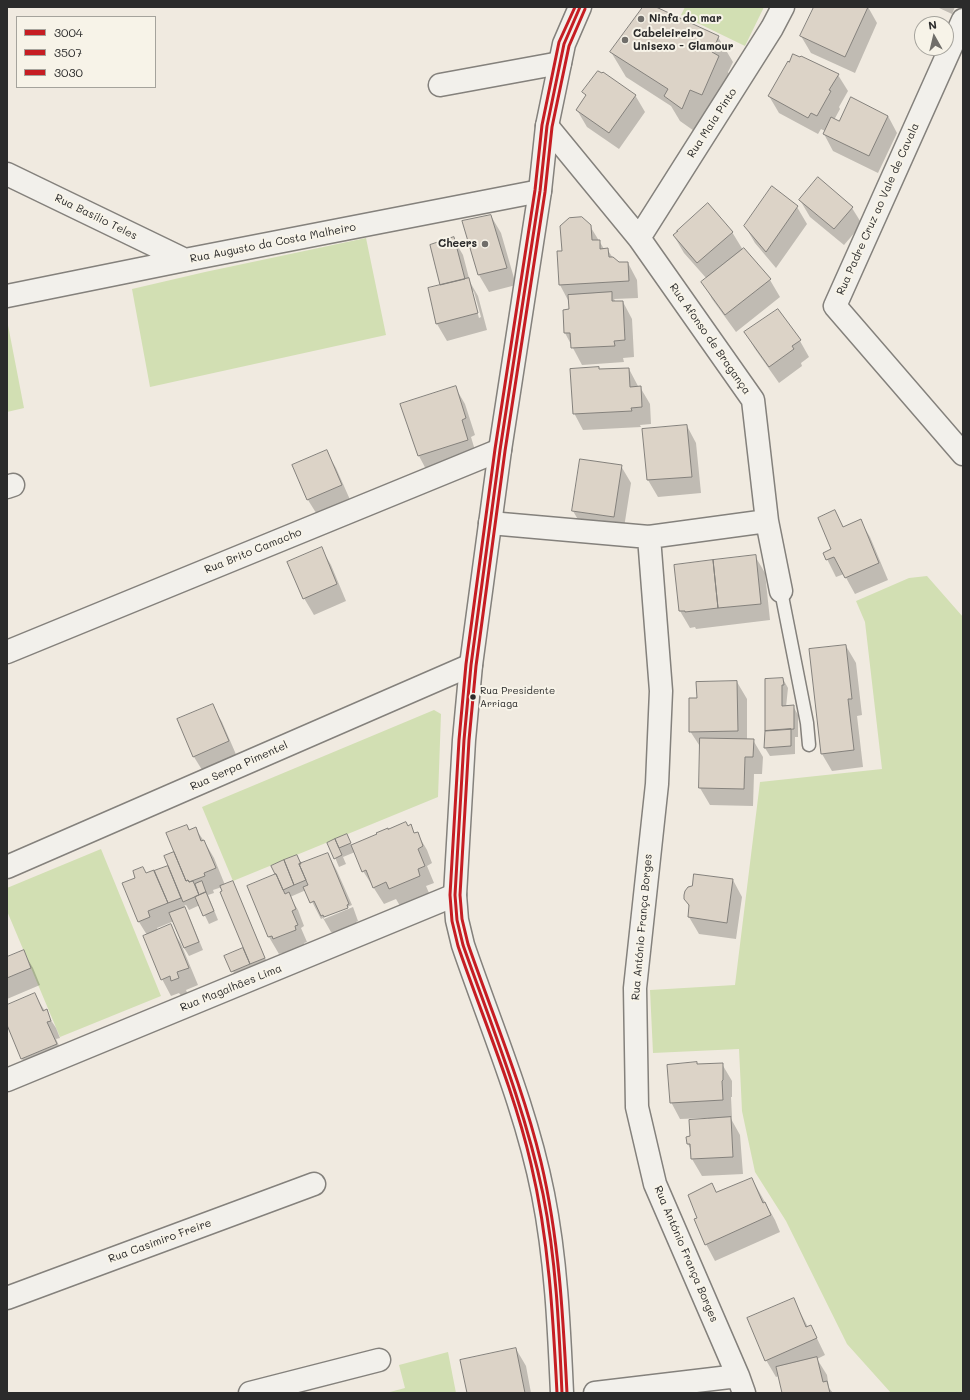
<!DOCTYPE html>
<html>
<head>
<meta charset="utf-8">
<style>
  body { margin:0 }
  #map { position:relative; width:970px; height:1400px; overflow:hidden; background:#f0eae0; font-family:Mali,sans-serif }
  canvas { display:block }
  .frame { position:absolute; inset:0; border:8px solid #2b2b2b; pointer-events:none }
  .legend { position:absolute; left:16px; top:16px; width:140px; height:72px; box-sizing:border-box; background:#f7f3e8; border:1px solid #a5a39c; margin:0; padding:5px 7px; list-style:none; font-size:12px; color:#2b2b2b }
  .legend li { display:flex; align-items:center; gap:8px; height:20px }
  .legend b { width:20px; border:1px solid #a5a39c }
  .north { position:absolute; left:914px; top:16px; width:40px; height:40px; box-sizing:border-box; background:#f7f3e8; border:1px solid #a5a39c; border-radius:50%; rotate:352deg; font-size:11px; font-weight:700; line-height:16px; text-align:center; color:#2b2b2b }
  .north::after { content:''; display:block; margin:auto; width:14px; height:18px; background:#706e6a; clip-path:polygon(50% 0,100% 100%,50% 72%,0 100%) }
</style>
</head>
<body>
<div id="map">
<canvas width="970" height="1400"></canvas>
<div class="frame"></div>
<ul class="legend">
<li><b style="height:5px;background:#c61d23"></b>3004</li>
<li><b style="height:5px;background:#c61d23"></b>3507</li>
<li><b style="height:5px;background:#c61d23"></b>3030</li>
</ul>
<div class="north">N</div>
</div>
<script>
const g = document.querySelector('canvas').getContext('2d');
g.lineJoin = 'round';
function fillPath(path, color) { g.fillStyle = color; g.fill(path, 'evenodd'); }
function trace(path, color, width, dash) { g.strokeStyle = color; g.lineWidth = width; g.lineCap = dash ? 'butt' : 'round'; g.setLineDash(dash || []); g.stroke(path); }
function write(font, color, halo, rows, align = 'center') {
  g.font = font + ' Mali,sans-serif'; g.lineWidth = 4; g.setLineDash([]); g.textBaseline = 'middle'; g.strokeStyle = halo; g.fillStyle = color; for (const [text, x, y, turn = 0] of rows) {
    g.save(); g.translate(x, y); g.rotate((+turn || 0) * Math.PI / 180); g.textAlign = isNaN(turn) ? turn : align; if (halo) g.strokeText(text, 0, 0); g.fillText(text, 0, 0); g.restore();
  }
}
fillPath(new Path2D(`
  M685,7H764L745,46L681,15Z
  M366,238L386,335L150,387L132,289L205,272Z
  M7,320L24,408L7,412Z
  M927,576L963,617V1393H891L847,1344L786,1221L755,1172L742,1111L739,1049L653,1053L650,990L735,985L760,782L882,769L865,622L856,601L909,578Z
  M434,710L441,714L438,797L233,881L202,807Z
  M101,849L161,996L60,1037L7,911V888Z
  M448,1352L456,1393H386L405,1388L399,1365Z`), '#d2dfb3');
fillPath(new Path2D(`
  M644,7H653L718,37L733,62L728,72L733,82L697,133L680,121L671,106L626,77L611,52Z
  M815,7H868L877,23L855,73L811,53L801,36Z
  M937,7H955L952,14Z
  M838,75L848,91L839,107L840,109L834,120L840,122L888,116L897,133L878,173L833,151L824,134L825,131L821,129L818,134L779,113L769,96Z
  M584,92L635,95L645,112L619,149L587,127L577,110L586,97Z
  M800,200L852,208L862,224L844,245L810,217Z
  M797,207L807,224L776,268L755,243L745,226Z
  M491,216L501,233L516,285L489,292L479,275L463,222Z
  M590,226L604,249H607L613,258L619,263H628L637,280L638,298L614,299L616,302H623L632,319L634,357L623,358L624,362L582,365L565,333L570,310L569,302L560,285L558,252H563Z
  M679,232H732L743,250H744L770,280L780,297L736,332L712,299L703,282L707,279L684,253L674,236Z
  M453,238L463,255L470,282L478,296L487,330L447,341L437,324L430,289L442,286L431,246ZM471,289L474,292L481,317L479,318Z
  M745,332L800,341L809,357L801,363L802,366L779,383L755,349Z
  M629,369L639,388L640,387L650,404L651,424L640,425L641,427L583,430L574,413L600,370Z
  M455,387L465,404L475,435L471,437L477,457L428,473L419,456L401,405Z
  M687,426L696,443L701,493L658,497L648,480L643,430Z
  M326,451L336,468L351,502L318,516L308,500L293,465Z
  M621,466L631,483L623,534L583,528L573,511Z
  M835,512L844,528L860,520L870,537L888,580L855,594L844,574L836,577L824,553L832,550Z
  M321,548L331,565L346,601L314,615L304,598Z
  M755,556L765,573L770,620L696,629L695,627L690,628L680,611L675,566Z
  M846,646L856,663L862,715L857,716L863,767L832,771L822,754Z
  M783,679L788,688L786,707L793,706L798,715V737H795V754L770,756L765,748Z
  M737,682L747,699V740H753L763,757L762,774H754L753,806L710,805L700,788L701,748L690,731L698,699Z
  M212,705L222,722L238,759L204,773L194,757Z
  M187,826L189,831L195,828L204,841L214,858L225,885L232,882L237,891L269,967L237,980L226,956L245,948L222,887L213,890L214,893L208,895L218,920L209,924L200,905L189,910L186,905L184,906L189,916L203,950L189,956L183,946L174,921L157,928L158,931L170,925L181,944L198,985L186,990L188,995L182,997L179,993L171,996L162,979L147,935L139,922L123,883L169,867Z
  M410,826L415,834L417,833L427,850L432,863L427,866L434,883L426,886L429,893L400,906L396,899L384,904L363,871L355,852L343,857L346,864L339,867L329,843L346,835L352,846Z
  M328,854L337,871L352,905L324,917V919L353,907L358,921L356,922L357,925L335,934L334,932H331L323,918L321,919L306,890L290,897L298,910L304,926L301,928L307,942L304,943L305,947L283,955L282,953L279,954L269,937L248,886L276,875L272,866L297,856L302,864Z
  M733,880L742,897L736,939L699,934L689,917L690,908L685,899Z
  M23,951L33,968L40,985L7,999V958Z
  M34,994L56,1028L60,1038L56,1039L66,1061L32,1076L22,1059L7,1023V1006Z
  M697,1063L698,1065L722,1064L732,1081V1097H731L732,1117H730L740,1135L743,1174L702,1176L692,1159L691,1150L688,1144L691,1137L708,1120V1118L680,1119L671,1102Z
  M752,1179L775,1220L780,1232L715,1261L706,1244L712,1185L717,1193Z
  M793,1299L808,1327L811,1326L825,1355L817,1359L827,1375L829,1388L833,1393H783L779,1376L776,1377L766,1360Z
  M516,1349L526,1366L531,1393H468Z`), '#0003');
const building = new Path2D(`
  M643,7H656L719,36L712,52L719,56L702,95L690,90L682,109L664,96L668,89L610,52Z
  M814,7H868L845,57L800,36Z
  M793,54L800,57L801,56L839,74L829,90L831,91L817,116L811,113L808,118L768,96L788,61L789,62Z
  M598,71L602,73L603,72L636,95L609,133L576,110L586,95L582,92Z
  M851,97L888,116L869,156L823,134L831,117L839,121Z
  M818,177L853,207L834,229L799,200Z
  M772,186L798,206L766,252L744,226Z
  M708,203L733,232L697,263L673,235L678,231H677Z
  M491,215L507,268L478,275L462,221Z
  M582,217L591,225L592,240H600V249L608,248L609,257H613L619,262H628L629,281L559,285L557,251H562L560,226L569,218Z
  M454,237L465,279L440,285L430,245Z
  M744,248L771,279L725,315L701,282Z
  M469,278L478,313L436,324L428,288Z
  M612,292V301H623L625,340L614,341L615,346L571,348L570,333H564L563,310L569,309L568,295Z
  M778,309L801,340L792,346L794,349L769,367L744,332Z
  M599,367V369L629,368L630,387L641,386L642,407L631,408L632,411L573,414L570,369Z
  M456,386L466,418L462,420L468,440L418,456L400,404Z
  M687,425L692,477L647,480L642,429Z
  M327,450L342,485L307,500L292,465Z
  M580,459L622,465L614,517L572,511Z
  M835,510L843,527L861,519L879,563L845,578L834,557L826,560L823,553L831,549L818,518Z
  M322,547L337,584L303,599L287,562Z
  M756,555L761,604L718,608L713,560Z
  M713,560L718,608L685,612V611H679L674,565Z
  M846,645L852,699H848L854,750L821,754L809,649Z
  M783,678L784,685H782V706L794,705V729L765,731V679Z
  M737,681L738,731L689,732V698H697L696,682Z
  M213,704L229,741L193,757L177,719Z
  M791,729V746L764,748L765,731Z
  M700,738L754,739L753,757H745L744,789L699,788Z
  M406,822L408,826L411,824L414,833L418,832L423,846L418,849L425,866L418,869L420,876L389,889L386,882L373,888L366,870L362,872L351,845L377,834L376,833L388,828V829Z
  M187,825L189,830L196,827L201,841L204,840L216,868L204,873L205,876L189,882L188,880L186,881L166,833Z
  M347,834L351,843L339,848L335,839Z
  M335,839L342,855L334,859L327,843Z
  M174,852L186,881L188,880L189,882L193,881L199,895L183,902L164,856Z
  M328,853L349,904L347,905L348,908L324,917L323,915L321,916L314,901L310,903L303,887L308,885L299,864Z
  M297,855L301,864H299L306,880L294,885L284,860Z
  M284,860L294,885L283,890L276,874H275L271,866Z
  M168,866L181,898L168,903L154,871Z
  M143,867L146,873L154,870L168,903L148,911L150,917L138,922L122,883L135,878L133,871Z
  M276,874L285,894L289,892L296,909L292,911L298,925L295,926L296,930L273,939L272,936L268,937L247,886Z
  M694,874L733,879L727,923L688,917L689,905L684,899V895L685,891L688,887L692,886Z
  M202,881L206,892L199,895L195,884Z
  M233,881L265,958L250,964L220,892L222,891L220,886Z
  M206,892L214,911L203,916L195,897Z
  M185,907L199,942L184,948L169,913Z
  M171,924L189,968L177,972L179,978L171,981L170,976L161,980L143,936Z
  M243,948L250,964L231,972L224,956Z
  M24,950L31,968L7,978V957Z
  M35,993L43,1011L47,1009L51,1021L47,1022L57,1044L21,1059L7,1025V1005Z
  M697,1062V1064L723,1063V1080L722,1081L723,1100L670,1103L667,1065Z
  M731,1117L733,1157L691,1159L690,1144H687L686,1137L690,1136L689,1120Z
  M752,1178L763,1203L765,1202L771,1215L705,1245L694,1219L697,1218L688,1195L712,1183L716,1192Z
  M794,1298L806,1327L811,1325L817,1338L765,1361L747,1318Z
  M516,1348L525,1393H467L460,1360Z
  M817,1357L823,1382L827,1381L830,1393H782L776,1367Z`);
fillPath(building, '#dcd3c7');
trace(building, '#84817c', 1);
const service = new Path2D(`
  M781,591L807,723L809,745`);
const minor = new Path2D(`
  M963,20L835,306L963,454
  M440,85L560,63
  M547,126L639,238L753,400L767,521L781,591
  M7,174L185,260
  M639,238L772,28L783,7
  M7,296L185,260L540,191
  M7,487L13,485
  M490,523L649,537L767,521
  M649,537L661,691L657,784L635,988L637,1107L655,1184L738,1376L744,1393
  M7,652L500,450
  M7,867L471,665
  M7,1080L455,895
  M7,1298L314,1184
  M250,1393L379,1360
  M595,1393L738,1376`);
const tertiary = new Path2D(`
  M562,1393C559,1326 556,1259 543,1194C526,1108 491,1027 463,945L457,920L455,895L464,740L471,665L500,450L540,191L547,126L564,44L580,7`);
trace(service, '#84817c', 15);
trace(minor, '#84817c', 25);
trace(tertiary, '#84817c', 25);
trace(service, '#f2f0eb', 12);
trace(minor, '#f2f0eb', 22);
trace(tertiary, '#f2f0eb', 22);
trace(new Path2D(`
  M562,1393C559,1326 556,1259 543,1194C525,1108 492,1027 463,945L457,920L455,895L464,740L471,665L500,450L540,191L547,126L564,44L580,7`), '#c61d23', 3);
trace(new Path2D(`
  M567,1393C563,1315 559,1238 541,1162C523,1087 493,1016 468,944L462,919L460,895L469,740L476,666L505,451L545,192L552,127L569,46L585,9`), '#c61d23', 3);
trace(new Path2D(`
  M557,1393C553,1316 549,1240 531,1164C514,1090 483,1019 458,946L452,921L450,895L459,740L466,664L495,449L535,190L542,125L559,42L575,7`), '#c61d23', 3);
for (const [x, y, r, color] of [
  [641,19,4,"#706e6a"],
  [625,40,4,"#706e6a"],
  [485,244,4,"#706e6a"],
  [473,697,3.5,"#2b2b2b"]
]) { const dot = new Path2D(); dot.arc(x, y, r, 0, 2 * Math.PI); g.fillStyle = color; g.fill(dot); trace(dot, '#f7f3e8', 1.5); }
write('10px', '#2b2b2b', '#f7f3e8', [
  ["Rua Presidente",480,691],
  ["Arriaga",480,704]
], 'left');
write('bold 11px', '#2b2b2b', '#f7f3e8', [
  ["Ninfa do mar",649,19],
  ["Cabeleireiro",633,34],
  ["Unisexo - Glamour",633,47],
  ["Cheers",477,244,"right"]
], 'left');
write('11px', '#2b2b2b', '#f7f3e8', [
  ["Rua Maia Pinto",712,123,-57],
  ["Rua Padre Cruz ao Vale de Cavala",878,209,-66],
  ["Rua Basílio Teles",96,217,26],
  ["Rua Augusto da Costa Malheiro",273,243,-11],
  ["Rua Afonso de Bragança",710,339,55],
  ["Rua Brito Camacho",253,551,-22],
  ["Rua Serpa Pimentel",239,766,-24],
  ["Rua António França Borges",642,927,-85],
  ["Rua Magalhães Lima",231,988,-22],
  ["Rua Casimiro Freire",160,1241,-20],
  ["Rua António França Borges",686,1254,67]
]);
</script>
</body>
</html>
